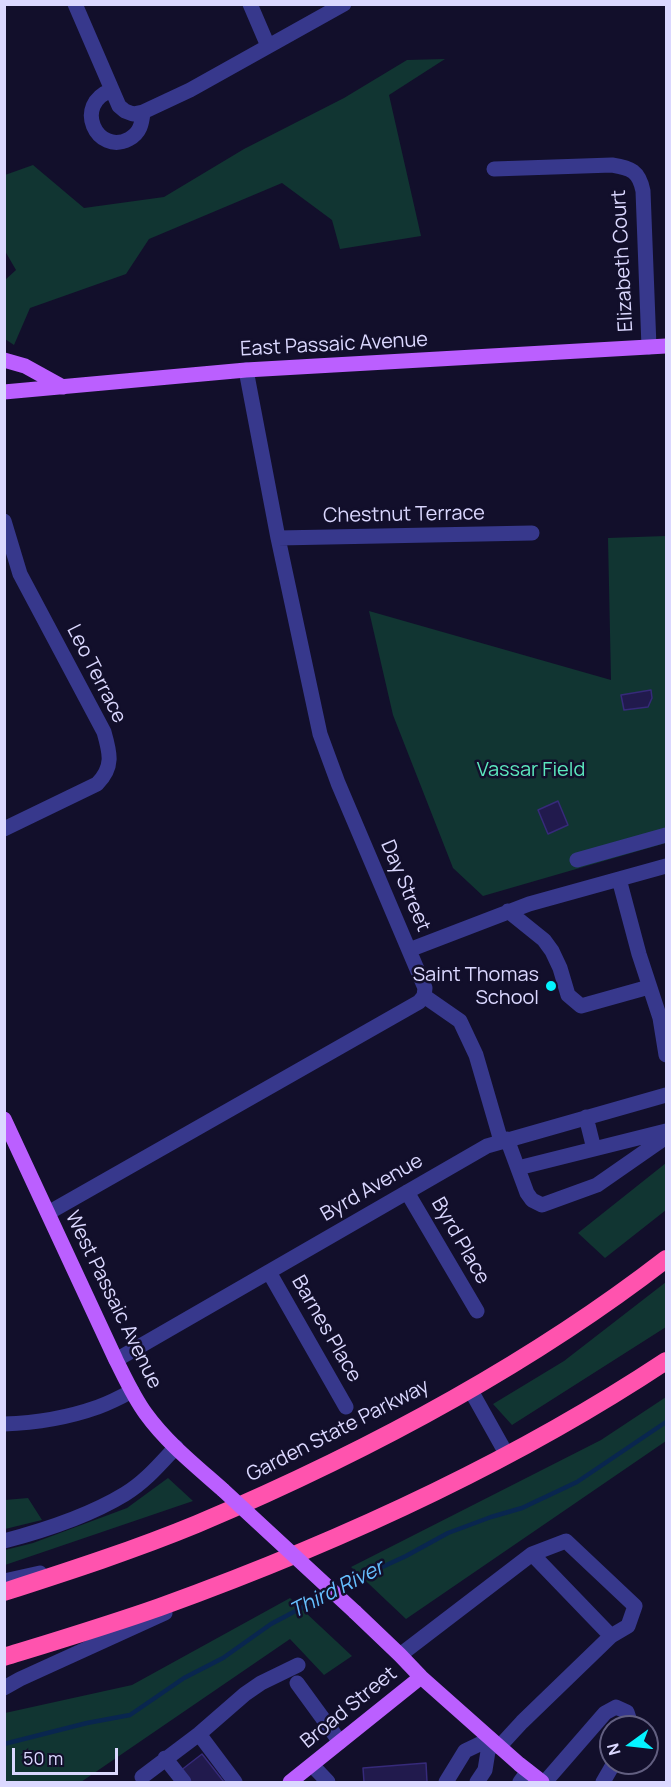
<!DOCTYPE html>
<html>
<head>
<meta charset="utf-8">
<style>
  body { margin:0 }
  #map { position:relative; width:671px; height:1787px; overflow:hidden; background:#120f2b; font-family:Manrope,sans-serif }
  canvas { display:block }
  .frame { position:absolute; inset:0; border:6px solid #dbd8ff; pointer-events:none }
  .north { position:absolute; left:599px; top:1715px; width:60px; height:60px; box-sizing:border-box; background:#120f2b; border:2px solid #625f80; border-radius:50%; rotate:255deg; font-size:16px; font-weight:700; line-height:24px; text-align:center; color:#dbd8ff }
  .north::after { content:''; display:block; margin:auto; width:21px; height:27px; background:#04f3ff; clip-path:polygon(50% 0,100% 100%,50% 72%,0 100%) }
  .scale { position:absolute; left:12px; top:1748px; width:106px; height:27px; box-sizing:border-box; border:3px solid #dbd8ff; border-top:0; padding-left:8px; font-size:18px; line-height:21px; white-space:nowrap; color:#dbd8ff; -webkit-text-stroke:4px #120f2b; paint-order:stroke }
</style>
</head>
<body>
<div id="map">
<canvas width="671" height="1787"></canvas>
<div class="frame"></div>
<div class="north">N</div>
<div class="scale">50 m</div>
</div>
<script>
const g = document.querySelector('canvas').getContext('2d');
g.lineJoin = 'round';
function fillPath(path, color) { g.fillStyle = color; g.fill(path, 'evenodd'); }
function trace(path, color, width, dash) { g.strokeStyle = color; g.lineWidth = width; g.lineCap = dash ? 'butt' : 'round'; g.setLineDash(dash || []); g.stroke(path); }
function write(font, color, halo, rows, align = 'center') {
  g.font = font + ' Manrope,sans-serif'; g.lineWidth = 5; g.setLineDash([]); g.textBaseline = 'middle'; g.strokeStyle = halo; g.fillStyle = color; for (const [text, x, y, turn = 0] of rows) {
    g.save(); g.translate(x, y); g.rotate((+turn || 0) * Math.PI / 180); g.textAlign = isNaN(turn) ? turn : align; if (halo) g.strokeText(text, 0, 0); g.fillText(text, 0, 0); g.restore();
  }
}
fillPath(new Path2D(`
  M445,59L389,95L421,236L340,249L332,220L282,183L149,239L126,274L30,308L14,345L5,339V280L16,270L5,251V175L33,165L84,208L164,197L244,149L344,98L407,60Z
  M666,536V843L483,896L453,868L393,715L369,611L611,680L608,538Z
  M666,1163V1210L605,1258L578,1233Z
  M666,1282V1327L512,1425L493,1404L564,1361Z
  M666,1397V1441L406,1619L351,1567L601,1440Z
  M168,1478L193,1501L5,1565V1550L33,1543L127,1508Z
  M28,1498L42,1520L5,1529V1500Z
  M290,1598L352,1656L324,1675L290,1639L81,1782H5V1713L132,1685Z`), '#113532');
trace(new Path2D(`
  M4,1744L87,1723L130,1715L184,1678L223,1658L271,1624L354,1580L406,1556L448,1533L491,1517L522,1508L577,1482L666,1422`), '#09264f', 4.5);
const building = new Path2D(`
  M651,690L652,698L648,707L624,710L621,695Z
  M558,801L568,825L548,834L538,810Z
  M202,1754L224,1782H189L180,1771Z
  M426,1763L427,1782H364L363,1768Z`);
fillPath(building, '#211a4d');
trace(building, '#362a7a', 1.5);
trace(new Path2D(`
  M75,4L119,106L125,111L133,114L143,112L190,90L344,4
  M250,4L268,46
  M112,90C72,104 97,156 129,139C140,133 142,124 143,112
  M494,169L612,165C631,168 639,171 643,191L649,347
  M4,521L20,574L104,732C110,753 114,767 97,784L4,829
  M278,538L532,533
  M577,860L666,835
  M619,879L639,954L660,1018L666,1055
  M508,911L544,940L552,951L560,968L568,995L581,1006L649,987
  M409,950L529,904L666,866
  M424,996L460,1021L476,1055L501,1141
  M586,1117L594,1149
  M507,1139L527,1193L532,1200L542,1205L597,1185L666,1137
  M518,1168L666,1131
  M407,1192L477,1311
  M48,1213L419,1002L424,996L425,988L338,783L320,734L278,538L246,370
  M269,1272L346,1407
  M116,1360L487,1146L666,1095
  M470,1389L507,1455
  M4,1424C36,1423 67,1418 98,1407C109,1403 121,1397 132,1391
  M4,1541C46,1530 89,1516 125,1494C145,1482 160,1464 176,1447
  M532,1554L611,1636
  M4,1581L40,1573
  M400,1655L532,1554L566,1541L635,1606L628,1626L611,1636L522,1722L499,1747
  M297,1683L340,1742
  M4,1688L20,1679L165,1613
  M199,1734L235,1782
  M165,1758L184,1782
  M312,1765L328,1782
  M142,1777L199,1734L245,1694L261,1683L298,1665
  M446,1782L465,1751L490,1739
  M477,1782L485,1770L490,1739
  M520,1782L528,1771
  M545,1782L605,1713L616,1707L627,1712L630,1721V1727
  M603,1782L614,1763`), '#37388c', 15);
trace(new Path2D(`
  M4,360L25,366L63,387
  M4,392L246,370L666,346
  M4,1119L116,1360C125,1378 134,1398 146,1414C167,1443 196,1466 223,1490
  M355,1612L400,1655L421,1677L519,1764L542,1782
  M290,1782L421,1677`), '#bb5fff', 15);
trace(new Path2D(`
  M4,1592C69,1571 134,1550 197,1524C362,1454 525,1368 666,1259
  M4,1657C56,1641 109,1625 160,1607C337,1543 509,1465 666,1361`), '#ff53ae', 18);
trace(new Path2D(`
  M223,1490L355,1612`), '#bb5fff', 15);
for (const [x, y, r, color] of [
  [551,986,6,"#04f3ff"]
]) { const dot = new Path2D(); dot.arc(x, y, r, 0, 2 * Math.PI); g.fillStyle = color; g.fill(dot); trace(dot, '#120f2b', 2); }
write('20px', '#dbd8ff', '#120f2b', [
  ["Elizabeth Court",623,261,-93],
  ["East Passaic Avenue",334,345,-3],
  ["Chestnut Terrace",404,515,-1],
  ["Leo Terrace",96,674,63],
  ["Day Street",405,886,67],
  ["Byrd Avenue",372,1188,-30],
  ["Byrd Place",460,1241,60],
  ["West Passaic Avenue",113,1300,64],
  ["Barnes Place",326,1329,60],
  ["Garden State Parkway",338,1431,-27],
  ["Broad Street",349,1708,-39]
]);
write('20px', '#5ce8be', '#120f2b', [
  ["Vassar Field",531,770]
]);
write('20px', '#dbd8ff', '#120f2b', [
  ["Saint Thomas",539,975],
  ["School",539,998]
], 'right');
write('italic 21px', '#66c0ff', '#120f2b', [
  ["Third River",337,1590,-27]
]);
</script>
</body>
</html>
